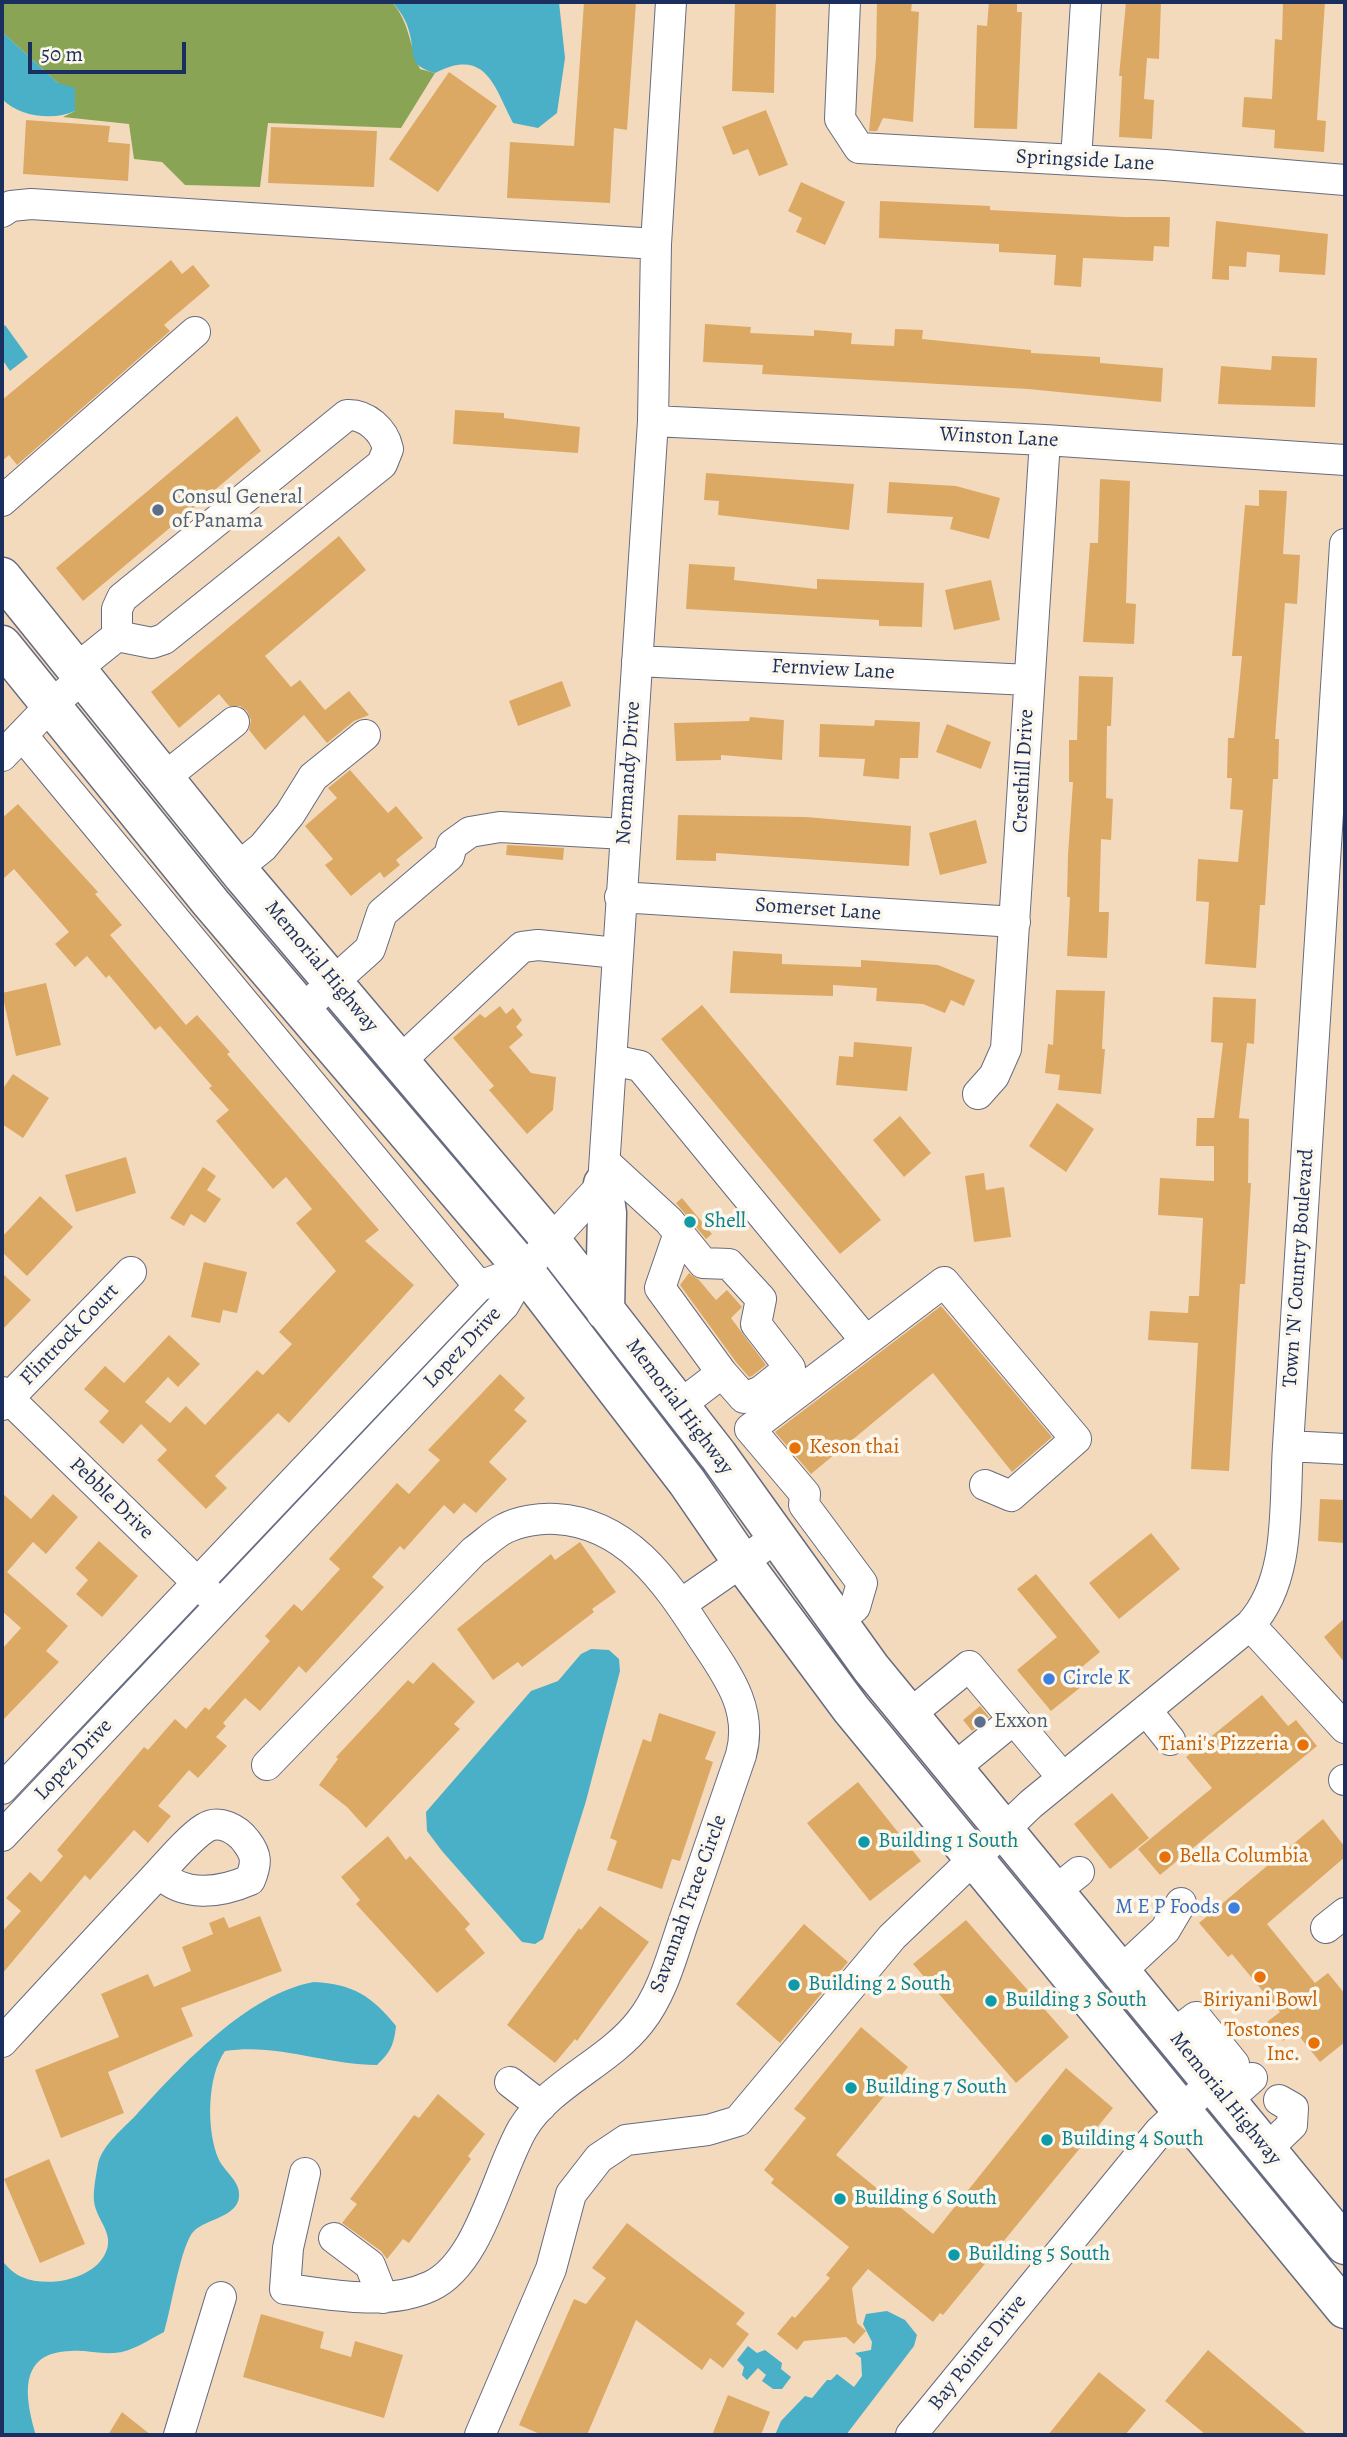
<!DOCTYPE html>
<html>
<head>
<meta charset="utf-8">
<style>
  body { margin:0 }
  #map { position:relative; width:1347px; height:2437px; overflow:hidden; background:#f4dabd; font-family:Alegreya,serif }
  canvas { display:block }
  .frame { position:absolute; inset:0; border:4px solid #1b2f5e; pointer-events:none }
  .scale { position:absolute; left:28px; top:42px; width:158px; height:32px; box-sizing:border-box; border:4px solid #1b2f5e; border-top:0; padding-left:9px; font-size:21px; line-height:24px; white-space:nowrap; color:#1b2f5e; -webkit-text-stroke:5px #fbf7ec; paint-order:stroke }
</style>
</head>
<body>
<div id="map">
<canvas width="1347" height="2437"></canvas>
<div class="frame"></div>
<div class="scale">50 m</div>
</div>
<script>
const g = document.querySelector('canvas').getContext('2d');
g.lineJoin = 'round';
function fillPath(path, color) { g.fillStyle = color; g.fill(path, 'evenodd'); }
function trace(path, color, width, dash) { g.strokeStyle = color; g.lineWidth = width; g.lineCap = dash ? 'butt' : 'round'; g.setLineDash(dash || []); g.stroke(path); }
function write(font, color, halo, rows, align = 'center') {
  g.font = font + ' Alegreya,serif'; g.lineWidth = 7; g.setLineDash([]); g.textBaseline = 'middle'; g.strokeStyle = halo; g.fillStyle = color; for (const [text, x, y, turn = 0] of rows) {
    g.save(); g.translate(x, y); g.rotate((+turn || 0) * Math.PI / 180); g.textAlign = isNaN(turn) ? turn : align; if (halo) g.strokeText(text, 0, 0); g.fillText(text, 0, 0); g.restore();
  }
}
fillPath(new Path2D(`
  M2,2H392C410,23 409,45 420,69L435,73L401,128L268,123L260,187L185,185L162,162L134,159L129,124L63,117L75,111L58,83L2,32Z`), '#8aa455');
fillPath(new Path2D(`
  M392,2H559L565,58L557,113L538,128L513,123C494,86 486,47 435,73C406,65 416,54 409,31C406,19 400,11 392,2Z
  M2,32L58,83L75,88V111C54,121 19,117 2,99Z
  M5,325L28,357L10,371L2,359V328Z
  M591,1649L609,1650L619,1659L620,1671L586,1801L543,1939L535,1944L522,1942L442,1851L427,1831L426,1812L531,1691L558,1681L581,1654Z
  M314,1982C353,1984 372,1996 396,2026C394,2044 391,2052 377,2065C325,2065 279,2043 225,2051C207,2076 206,2131 219,2160C225,2172 241,2182 239,2197C237,2217 206,2219 194,2231C181,2243 171,2310 164,2332C148,2340 132,2352 114,2353C100,2354 85,2350 71,2351C17,2352 25,2398 36,2435H2V2261C8,2267 14,2274 22,2277C47,2288 90,2280 104,2256C117,2234 96,2221 94,2201C93,2190 96,2176 98,2164C102,2145 124,2128 137,2114C180,2067 248,1993 314,1982Z
  M887,2311L905,2320L917,2335L914,2346L846,2435H775L781,2421L805,2396L812,2398L827,2380H831L837,2374L854,2387L862,2376L861,2358L855,2353L871,2350L872,2342L863,2324L866,2314Z
  M748,2346L757,2353L765,2350L782,2363L781,2369L791,2377L782,2389H773L762,2381L766,2375L758,2368L747,2380L742,2375L744,2367L737,2360Z`), '#49b0c8');
fillPath(new Path2D(`
  M584,2H636L627,130L614,128L610,203L507,198L510,142L574,146Z
  M735,2H776L774,93L732,91Z
  M877,2H912L911,11L919,12L913,122L883,118L877,131H869L876,57Z
  M989,2H1017V12H1022L1017,129L974,128L977,25L987,26Z
  M1126,2H1161L1159,59L1147,58L1144,99L1154,100L1152,139L1119,137L1122,76H1119Z
  M1283,2H1325L1317,120L1326,121L1324,152L1274,148L1275,130L1242,127L1244,97L1272,99L1275,39L1282,40Z
  M449,72L497,106L438,192L389,159Z
  M766,110L788,165L759,176L748,149L733,155L722,127Z
  M26,120L110,126L108,142L130,144L128,181L23,174Z
  M271,127L377,131L374,187L268,183Z
  M801,182L845,202L825,245L796,232L802,218L788,211Z
  M880,201L990,206V210L1124,217H1170L1169,247L1154,246L1153,261L1083,258L1081,287L1054,285L1056,255L999,252V244L879,238Z
  M1216,221L1328,234L1325,275L1279,272L1280,255L1247,252L1246,267L1229,266V280L1212,279Z
  M171,260L182,274L193,265L210,286L164,325L170,331L17,465L9,455L2,461V400Z
  M705,324L751,327L750,333L814,336V330L852,333L851,344L894,346L895,329L923,330L922,339L1031,350V353L1100,357V363L1163,368L1161,402L1028,389L762,374L763,365L703,362Z
  M1272,356L1317,358L1315,407L1218,404L1221,366L1271,370Z
  M455,410L504,413V418L580,427L578,453L453,444Z
  M237,416L261,451L83,601L56,568Z
  M706,473L854,484L849,530L718,515L719,501L704,500Z
  M1100,479L1130,481L1126,603L1136,604L1134,644L1083,642L1090,543H1098Z
  M889,482L956,486L1000,498L989,539L950,529L953,517L887,513Z
  M1259,490L1287,491L1283,554L1300,555L1297,604L1285,603L1275,739H1279L1278,779H1273L1265,905H1260L1256,968L1205,964L1209,902L1196,901L1198,859L1238,862L1243,810L1230,809L1232,778H1227L1228,738H1234L1242,656H1232L1245,505L1259,506Z
  M339,536L366,570L265,656L291,687L300,680L325,710L349,691L369,715L354,721L327,743L304,715L265,750L249,730L251,720L247,711L240,706H229L219,694L179,728L151,692Z
  M689,564L735,567L734,580L817,589V579L924,583L922,627L879,626V620L686,609Z
  M991,580L1000,620L954,630L945,590Z
  M1079,676L1113,677L1111,726H1107L1106,798L1113,799L1111,840L1101,839L1099,912H1109L1107,958L1067,956L1070,897H1067L1068,855L1073,782H1069V740H1077Z
  M562,681L571,706L518,726L509,701Z
  M750,717L784,720L782,760L721,755V760L676,761L674,723L749,721Z
  M875,720L920,722L918,758H900L899,779L863,776L865,759L819,757L820,724L874,726Z
  M947,724L991,742L981,769L936,752Z
  M350,770L388,813L396,806L423,838L396,860L400,865L384,878L380,872L351,896L325,865L333,859L305,826L337,798L328,788Z
  M18,804L98,892L95,894L122,925L110,935L186,1025L197,1015L230,1052L227,1054L379,1230L365,1241L414,1285L289,1423L278,1413L215,1476L227,1488L206,1509L157,1460L167,1450L141,1424L123,1444L99,1422L109,1411L84,1389L105,1366L124,1383L169,1335L200,1364L178,1387L168,1377L145,1402L170,1423L186,1406L205,1425L257,1370L263,1375L292,1344L279,1332L336,1271L296,1223L312,1209L286,1177L273,1189L216,1121L229,1110L209,1088L212,1086L160,1026L155,1030L109,975L106,978L87,956L75,967L55,944L69,932L14,869L2,880V818Z
  M678,815L806,817L911,826L909,866L716,853V861L676,860Z
  M976,820L987,863L940,875L929,833Z
  M507,845L564,848L563,860L506,855Z
  M733,951L782,954V964L861,967V960L938,965L975,980L964,1006L951,1000L945,1013L923,1004L876,1001L877,988L833,985V996L730,993Z
  M46,983L61,1045L16,1056L2,993Z
  M1056,990L1105,991L1102,1049H1105L1101,1094L1058,1090L1060,1075L1045,1073L1048,1044L1053,1045Z
  M1213,997L1256,999L1254,1044L1247,1043L1239,1118L1249,1119L1248,1183H1251L1245,1284H1240L1229,1471L1191,1469L1198,1343L1148,1340L1150,1311L1188,1313L1189,1296H1199L1203,1218L1158,1215L1160,1178L1214,1181V1146H1196L1197,1118H1214L1223,1043L1211,1042Z
  M702,1005L881,1220L840,1254L661,1039Z
  M500,1006L506,1014L513,1008L522,1020L516,1027L523,1035L509,1047L531,1073L556,1077L553,1110L527,1134L489,1090L494,1086L453,1038L480,1014L485,1018Z
  M854,1042L912,1047L907,1091L836,1085L839,1056L853,1057Z
  M13,1074L49,1098L23,1138L2,1124V1090Z
  M1057,1103L1094,1129L1066,1172L1029,1146Z
  M900,1116L931,1153L904,1177L873,1140Z
  M126,1157L136,1193L76,1212L65,1175Z
  M203,1167L216,1176L207,1190L221,1199L205,1223L191,1214L184,1226L170,1218Z
  M984,1173L986,1190L1004,1187L1011,1237L974,1242L965,1176Z
  M40,1196L73,1227L27,1276L2,1252V1237Z
  M682,1198L712,1234L706,1239L676,1203Z
  M204,1262L247,1272L237,1313L223,1310L220,1323L191,1317Z
  M2,1273L31,1300L2,1330Z
  M689,1273L699,1280L716,1300L727,1290L742,1307L731,1318L766,1365L752,1376L749,1377L736,1362L680,1285Z
  M941,1306L1052,1437L1012,1472L933,1373L811,1474L775,1432Z
  M500,1374L525,1398L514,1410L527,1421L489,1462L507,1479L476,1513L464,1503L454,1514L444,1505L404,1550L400,1546L372,1577L384,1587L306,1673L299,1666L260,1711L245,1698L223,1723L226,1726L216,1737L227,1746L198,1778L189,1770L158,1806L171,1816L148,1843L134,1830L90,1880L85,1875L2,1974V1932L21,1911L6,1898L30,1872L41,1882L63,1856L57,1850L144,1747L148,1750L175,1719L186,1729L205,1707L209,1710L270,1641L265,1636L294,1604L302,1611L340,1569L329,1559L397,1483L409,1494L440,1460L428,1450Z
  M2,1493L31,1519L53,1494L78,1517L46,1554L33,1542L7,1572L68,1626L46,1651L59,1662L2,1721V1649L21,1628L2,1611Z
  M1320,1499L1345,1500V1543L1318,1541Z
  M1151,1533L1180,1569L1119,1619L1089,1583Z
  M99,1541L138,1576L102,1617L76,1594L88,1580L75,1568Z
  M580,1542L616,1592L592,1609L594,1612L522,1667L518,1662L493,1680L457,1629L551,1554L555,1560Z
  M1036,1574L1100,1652L1071,1676L1081,1687L1051,1711L1017,1670L1057,1637L1017,1589Z
  M1345,1618V1663L1324,1637Z
  M433,1662L475,1702L454,1724L460,1729L366,1828L347,1807L319,1785L338,1759L336,1757L408,1680L413,1684Z
  M1262,1695L1288,1726L1296,1720L1317,1746L1160,1875L1138,1849L1212,1788L1186,1757Z
  M980,1706L989,1717L972,1731L963,1720Z
  M659,1713L716,1732L705,1759L713,1762L680,1861L672,1859L662,1889L607,1870L617,1841L610,1838L643,1739L651,1742Z
  M858,1782L921,1861L870,1901L807,1823Z
  M1112,1793L1149,1838L1110,1869L1074,1824Z
  M1323,1819L1345,1847V1857L1267,1924L1315,1983L1328,1973L1345,1994V2042L1320,2062L1295,2031L1283,2041L1267,2022L1280,2012L1232,1954L1228,1957L1199,1923Z
  M388,1836L406,1860L410,1856L470,1924L465,1929L485,1953L437,1993L356,1904L360,1900L341,1877Z
  M600,1906L649,1942L577,2041L575,2039L555,2063L507,2025L579,1928L581,1930Z
  M260,1916L282,1971L181,2008L193,2036L108,2072L124,2113L61,2138L35,2070L119,2037L101,1994L148,1974L154,1987L191,1971L182,1947L213,1934L209,1923L224,1917L229,1928Z
  M966,1920L1069,2037L1016,2083L913,1964Z
  M804,1924L848,1962L780,2043L736,2004Z
  M861,2027L908,2067L836,2155L933,2234L1066,2068L1113,2108L943,2315L940,2313L933,2322L868,2269L852,2288L857,2323L866,2331L854,2344L846,2337L804,2341L797,2350L777,2334L792,2316L795,2318L830,2278L826,2275L849,2247L771,2183L774,2179L764,2170L806,2118L794,2109Z
  M438,2094L485,2134L468,2156L471,2159L409,2243L403,2239L387,2259L381,2251L342,2223L357,2204L350,2199L414,2115L419,2118Z
  M49,2159L85,2244L40,2263L4,2179Z
  M627,2223L745,2313L736,2324L749,2334L723,2368L710,2358L702,2370L636,2320L587,2435H542L519,2425L574,2299L586,2304L606,2278L592,2268Z
  M261,2314L324,2332L320,2348L351,2357L355,2341L403,2355L384,2418L243,2377Z
  M1208,2350L1308,2435H1206L1165,2401Z
  M1099,2372L1146,2410L1125,2435H1048Z
  M728,2395L770,2412L761,2435H712Z
  M122,2412L151,2435H108Z`), '#dca965');
const minor = new Path2D(`
  M845,2L840,119L859,148L1165,165L1345,180
  M1076,160L1086,2
  M2,212L11,206L31,204L656,244
  M347,415C366,414 384,430 388,449L382,464L164,639L152,643L117,636V609L122,598Z
  M653,421L1045,440L1345,460
  M2,501L195,332
  M637,661L1029,680
  M76,669L117,636
  M22,735L479,1286
  M2,756L51,705L83,678
  M164,778L234,722
  M237,868L263,847L290,814L313,777L365,735
  M620,897L1015,922
  M302,1010L370,949L382,913L449,856L452,845L470,832L500,827L625,834
  M612,1060L640,1066L866,1341
  M400,1061L522,947L538,945L617,953
  M978,1094L994,1076L1006,1049L1045,440
  M607,1164L669,1221L703,1263L729,1264L761,1299L756,1324L790,1368L761,1391L744,1398L722,1373L680,1405
  M679,1233L660,1288L722,1373
  M2,1392L210,1595
  M2,1405L131,1272
  M1288,1446L1345,1449
  M681,1604L776,1538
  M837,1622L855,1607L862,1583L804,1505L805,1494L750,1429L944,1282L1076,1439L1011,1496L985,1485
  M1250,1625L1345,1728
  M1146,1710L1170,1740
  M909,1715L969,1666L1063,1778
  M267,1765L474,1551C484,1544 494,1534 504,1529C519,1521 540,1518 556,1519C626,1523 665,1580 700,1634C725,1672 754,1707 741,1755C722,1809 704,1862 686,1915C673,1951 664,1992 640,2022C608,2063 551,2083 523,2128C497,2172 480,2263 431,2286C386,2307 333,2294 285,2289L288,2248L305,2173
  M953,1769L1013,1720
  M1344,1780H1345
  M2,1789L479,1286L524,1270
  M2,1836L504,1305L524,1270L603,1184L653,421L656,244L671,2
  M1054,1892L1079,1872
  M1326,1928L1345,1913
  M1120,1972L1165,1930L1181,1903
  M1172,2035L1196,2017L1234,2064
  M2,2042C49,1991 96,1940 144,1889C160,1873 187,1839 205,1828C219,1819 237,1829 246,1841C257,1855 257,1863 250,1880C220,1893 184,1898 159,1873
  M510,2082L541,2106
  M1226,2101L1252,2078
  M1266,2150L1292,2125L1293,2108L1279,2100
  M334,2238L370,2265L383,2298
  M179,2435L221,2297
  M480,2435L551,2269L571,2194L599,2158L626,2140L708,2130L738,2121L892,1937L1031,1804L1250,1625C1292,1579 1284,1504 1288,1446L1345,544
  M911,2435L1159,2132L1211,2083`);
const major = new Path2D(`
  M2,577L243,876L550,1239L718,1455L871,1668L1345,2245
  M2,645L211,903L524,1270L687,1482L742,1562L851,1709L1345,2309
  M603,1184L607,1213L605,1311`);
trace(minor, '#676b7f', 32);
trace(major, '#676b7f', 41);
trace(minor, '#fff', 30);
trace(major, '#fff', 38);
for (const [x, y, r, color] of [
  [158,510,7,"#5c6f8a"],
  [690,1222,7,"#0f9aa8"],
  [795,1448,7,"#e8710a"],
  [1049,1679,7,"#3f7fe0"],
  [980,1722,7,"#5c6f8a"],
  [1303,1745,7,"#e8710a"],
  [864,1842,7,"#0f9aa8"],
  [1165,1857,7,"#e8710a"],
  [1234,1908,7,"#3f7fe0"],
  [1260,1977,7,"#e8710a"],
  [794,1985,7,"#0f9aa8"],
  [991,2001,7,"#0f9aa8"],
  [1314,2043,7,"#e8710a"],
  [851,2088,7,"#0f9aa8"],
  [1047,2140,7,"#0f9aa8"],
  [840,2199,7,"#0f9aa8"],
  [954,2255,7,"#0f9aa8"]
]) { const dot = new Path2D(); dot.arc(x, y, r, 0, 2 * Math.PI); g.fillStyle = color; g.fill(dot); trace(dot, '#fbf7ec', 2.5); }
write('21px', '#1b2f5e', '#fbf7ec', [
  ["Springside Lane",1085,161,3],
  ["Winston Lane",999,438,3],
  ["Fernview Lane",833,670,3],
  ["Cresthill Drive",1024,771,-87],
  ["Normandy Drive",629,773,-86],
  ["Somerset Lane",818,910,4],
  ["Memorial Highway",321,967,50],
  ["Town 'N' Country Boulevard",1299,1268,-86],
  ["Flintrock Court",70,1335,-46],
  ["Lopez Drive",463,1348,-47],
  ["Memorial Highway",679,1407,53],
  ["Pebble Drive",111,1499,44],
  ["Lopez Drive",74,1760,-47],
  ["Savannah Trace Circle",689,1904,-70],
  ["Memorial Highway",1225,2099,51],
  ["Bay Pointe Drive",978,2353,-51]
]);
write('21px', '#4e5e75', '#fbf7ec', [
  ["Consul General",172,498],
  ["of Panama",172,522],
  ["Exxon",994,1722]
], 'left');
write('21px', '#0d838f', '#fbf7ec', [
  ["Shell",704,1222],
  ["Building 1 South",878,1842],
  ["Building 2 South",808,1985],
  ["Building 3 South",1005,2001],
  ["Building 7 South",865,2088],
  ["Building 4 South",1061,2140],
  ["Building 6 South",854,2199],
  ["Building 5 South",968,2255]
], 'left');
write('21px', '#c56008', '#fbf7ec', [
  ["Keson thai",809,1448],
  ["Tiani's Pizzeria",1289,1745,"right"],
  ["Bella Columbia",1179,1857],
  ["Biriyani Bowl",1260,2001,"center"],
  ["Tostones",1300,2031,"right"],
  ["Inc.",1300,2055,"right"]
], 'left');
write('21px', '#366cbe', '#fbf7ec', [
  ["Circle K",1063,1679],
  ["M E P Foods",1220,1908,"right"]
], 'left');
</script>
</body>
</html>
